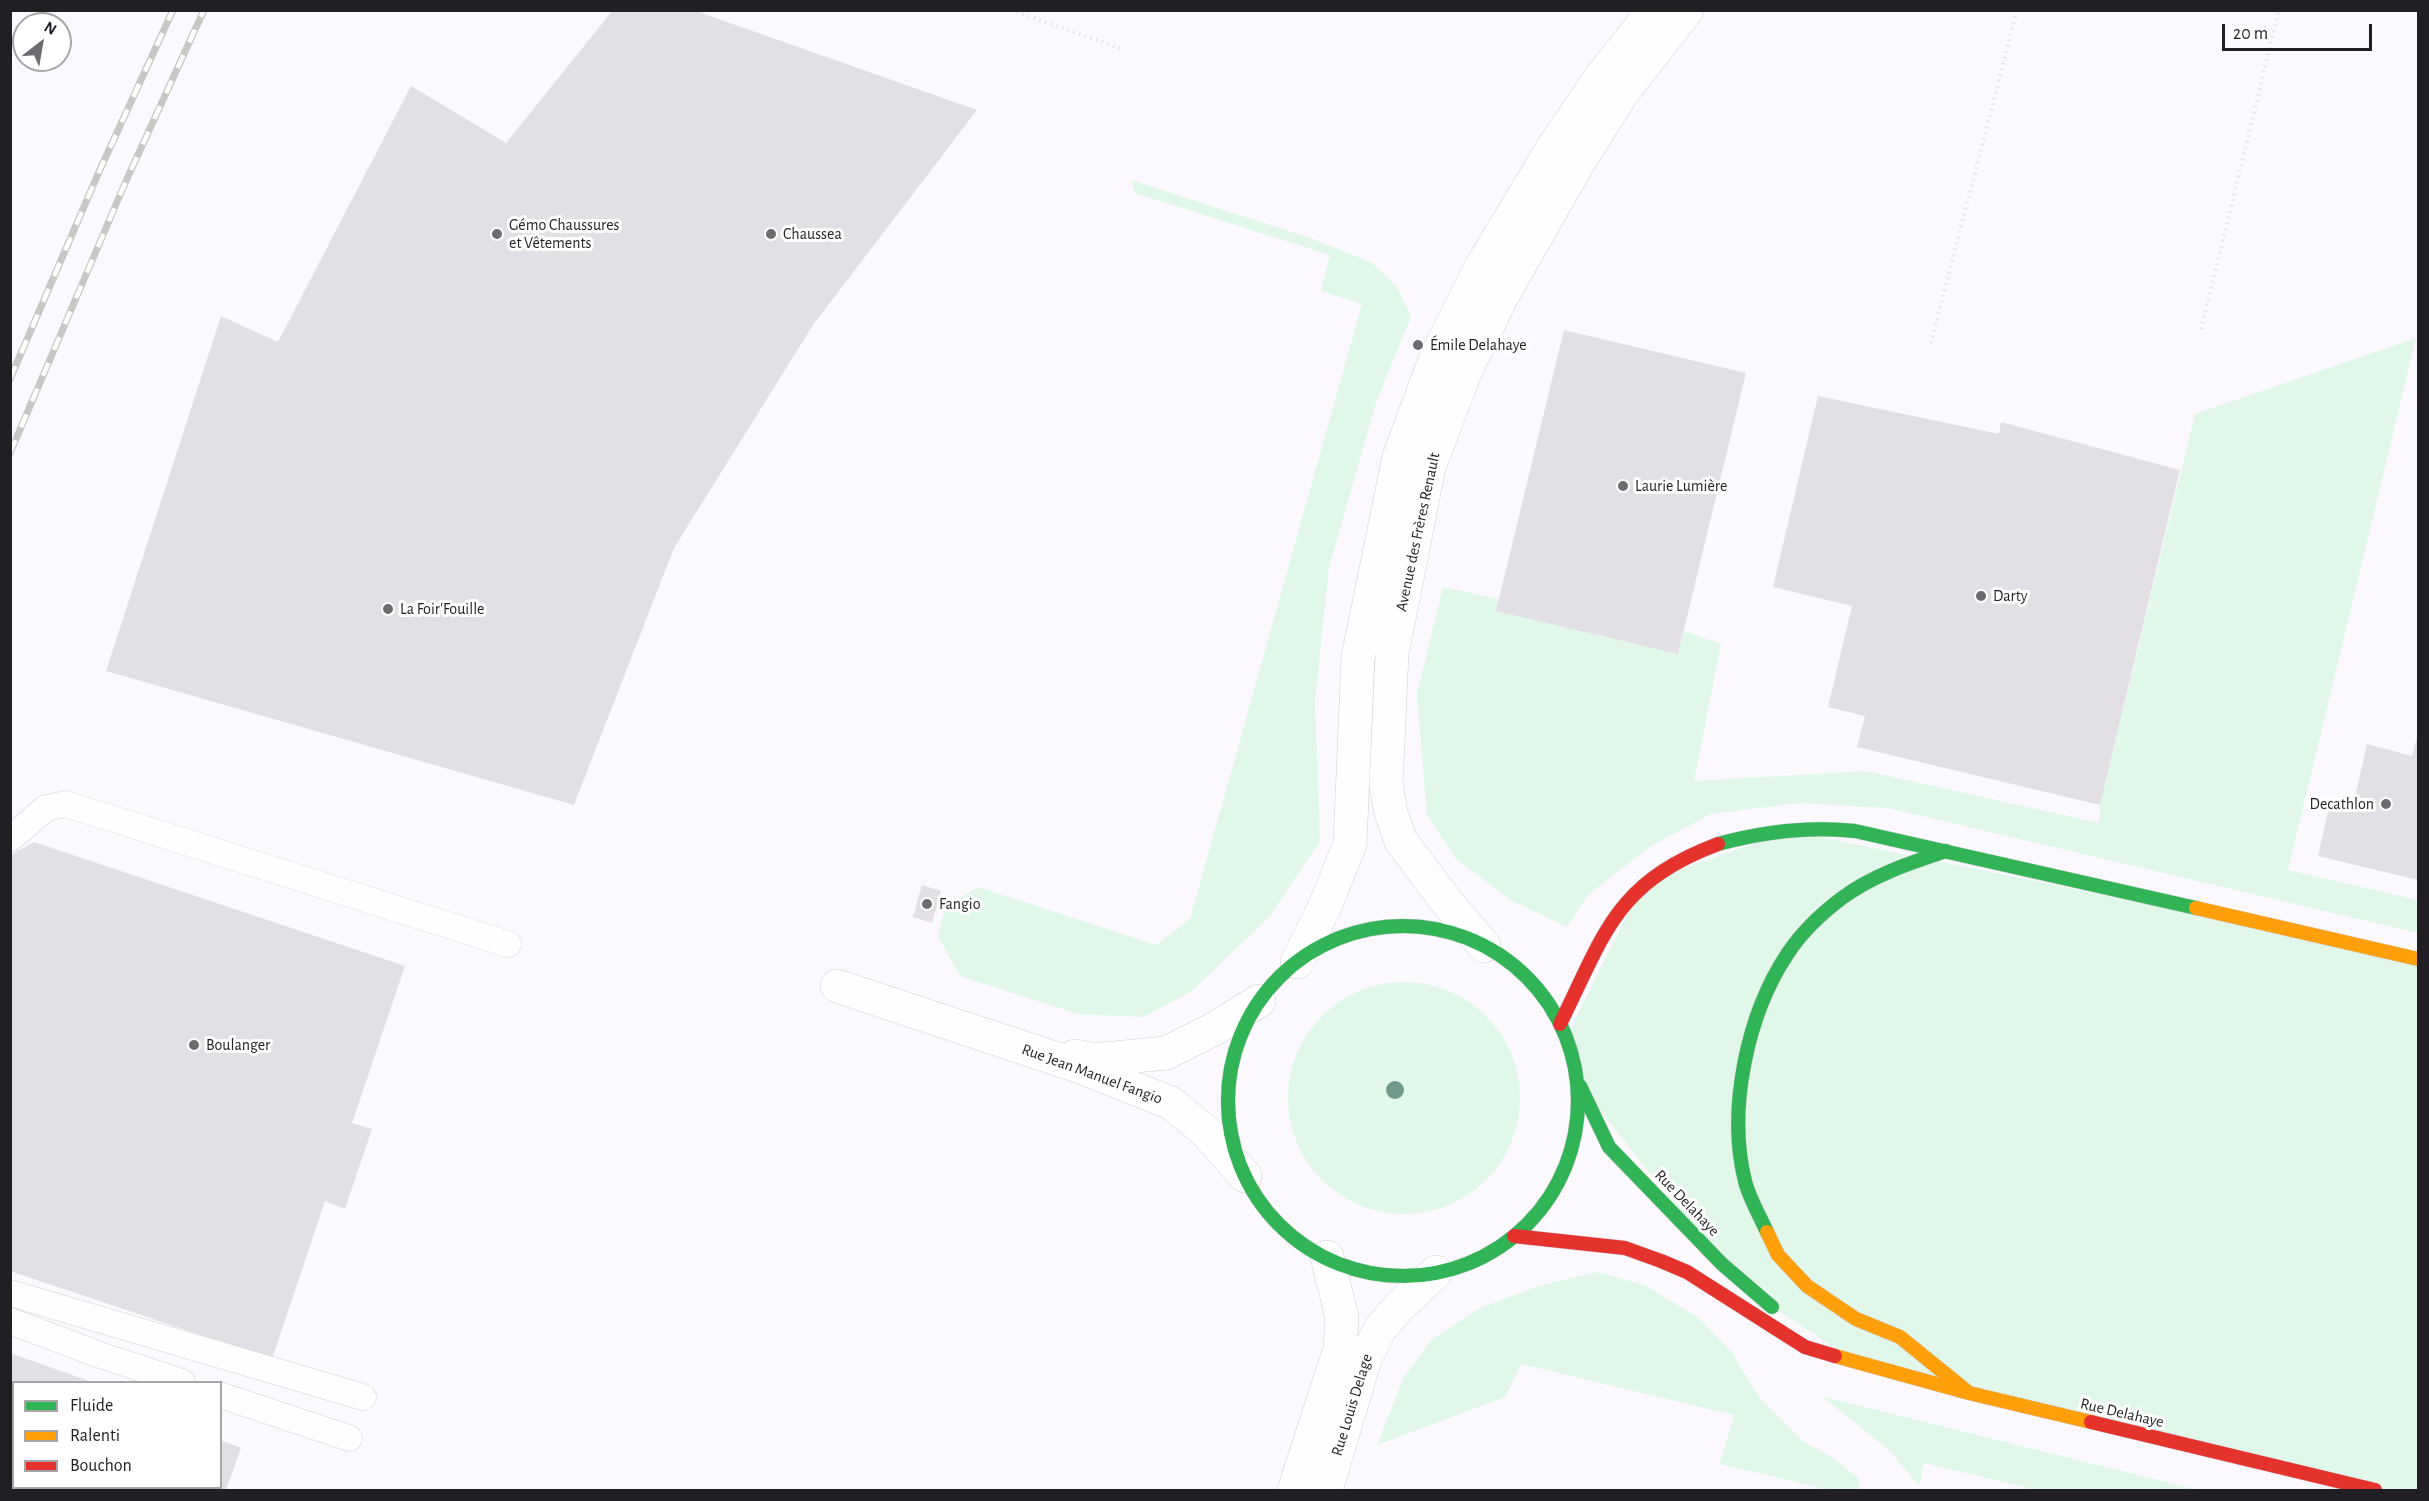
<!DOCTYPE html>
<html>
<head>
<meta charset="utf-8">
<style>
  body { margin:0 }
  #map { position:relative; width:2429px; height:1501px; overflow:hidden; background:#fbf9fd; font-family:"Alegreya Sans",sans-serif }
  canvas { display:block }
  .frame { position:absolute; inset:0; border:12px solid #211f23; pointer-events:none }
  .legend { position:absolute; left:12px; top:1381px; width:210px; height:108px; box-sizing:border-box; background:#fff; border:2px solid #a6a5a7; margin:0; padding:8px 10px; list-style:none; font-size:18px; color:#211f23 }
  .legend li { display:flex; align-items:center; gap:12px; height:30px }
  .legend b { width:30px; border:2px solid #a6a5a7 }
  .north { position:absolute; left:12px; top:12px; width:60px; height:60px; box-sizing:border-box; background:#fff; border:2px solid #a6a5a7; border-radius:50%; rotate:31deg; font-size:16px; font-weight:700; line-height:24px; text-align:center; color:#211f23 }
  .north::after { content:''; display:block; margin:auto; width:21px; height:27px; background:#6d6b6f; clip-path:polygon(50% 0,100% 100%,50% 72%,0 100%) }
  .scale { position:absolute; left:2222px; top:24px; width:150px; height:27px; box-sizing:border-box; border:3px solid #211f23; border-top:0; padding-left:8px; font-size:18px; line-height:21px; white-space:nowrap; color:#211f23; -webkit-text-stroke:4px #fff; paint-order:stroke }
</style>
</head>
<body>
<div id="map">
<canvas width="2429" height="1501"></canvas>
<div class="frame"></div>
<ul class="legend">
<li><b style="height:8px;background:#30b455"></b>Fluide</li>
<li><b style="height:8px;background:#ff9f0a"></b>Ralenti</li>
<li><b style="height:8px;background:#e5322d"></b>Bouchon</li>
</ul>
<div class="north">N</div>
<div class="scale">20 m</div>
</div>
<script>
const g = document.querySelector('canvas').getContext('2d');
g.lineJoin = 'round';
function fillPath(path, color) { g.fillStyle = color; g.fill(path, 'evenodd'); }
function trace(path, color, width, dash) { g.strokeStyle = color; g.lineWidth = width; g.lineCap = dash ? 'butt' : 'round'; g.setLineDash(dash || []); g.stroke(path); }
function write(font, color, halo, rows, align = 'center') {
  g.font = font + ' "Alegreya Sans",sans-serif'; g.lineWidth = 6; g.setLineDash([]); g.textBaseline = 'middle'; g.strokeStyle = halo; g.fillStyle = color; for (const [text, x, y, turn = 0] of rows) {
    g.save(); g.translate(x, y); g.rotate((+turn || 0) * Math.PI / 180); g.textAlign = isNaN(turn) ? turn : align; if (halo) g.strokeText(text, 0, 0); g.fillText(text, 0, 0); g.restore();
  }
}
fillPath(new Path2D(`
  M1131,180L1307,237L1371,262L1397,287L1411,317L1377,400L1329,567L1315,701L1320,841L1269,917L1192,991L1143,1017L1078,1014L960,976L938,936L945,907L978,887L1156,945L1190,919L1362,304L1321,291L1330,255L1135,193Z
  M2416,338L2288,870L2418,900V933L1888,808L1800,803L1711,814L1651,846L1589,894L1567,927L1512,901L1455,858L1427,815L1417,694L1443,587L1499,599L1497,611L1678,654L1684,631L1721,644L1694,781L1866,771L2099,823L2100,805L2195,414Z
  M1790,831L2418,959V1490H2377L1862,1365L1770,1306L1722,1264L1576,1080L1566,1037L1644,882Z
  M1288 1098a116 116 0 1 1 232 0a116 116 0 1 1-232 0Z
  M1597,1272L1645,1285L1700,1319L1732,1353L1759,1397L1802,1441L1833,1458L1858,1478L1860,1490H1830L1720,1464L1734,1415L1521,1364L1505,1397L1377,1445L1404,1377L1431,1340L1478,1309L1538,1286Z
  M1821,1396L2198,1490H2037L1924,1463L1919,1486L1888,1449Z`), '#e0f7e9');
fillPath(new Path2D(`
  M613,10H693L977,110L813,325L674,548L574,805L106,671L221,316L278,342L411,86L506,143Z
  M1564,330L1746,373L1678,654L1496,611Z
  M1818,396L1999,434L2001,422L2180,470L2100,805L1857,747L1865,716L1828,707L1852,606L1773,587Z
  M2418,733V880L2318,856L2330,802L2353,806L2367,744L2412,756Z
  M34,842L405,966L352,1123L372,1129L345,1209L325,1201L272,1359L10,1271V858L11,855Z
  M922,885L941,891L932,923L913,917Z
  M10,1353L92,1382H14V1488H220V1440L241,1448L226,1490H10Z`), '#e2e0e4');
const lane = new Path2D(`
  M10,839L46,808L66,804L508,944
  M10,1293L363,1397
  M10,1321L100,1355L182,1382
  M220,1395L349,1438`);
const street = new Path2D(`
  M1484,946L1446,901L1401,841L1391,813L1386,785L1392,654L1429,467L1466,370L1501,298L1577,165L1623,92L1687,10
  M1297,962L1325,906L1350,844L1358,657L1399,457L1436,357L1481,267L1552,149L1600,78L1654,10
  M837,986L1078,1066L1171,1103L1205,1131L1245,1176
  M1075,1056L1094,1060L1166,1053L1214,1029L1259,1001
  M1294,1490L1340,1349L1342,1317L1327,1257
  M1326,1490L1365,1359L1380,1329L1397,1309L1436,1272`);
const fast = new Path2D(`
  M1718,844C1762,832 1809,826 1855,831L2196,908
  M1228 1101a175 175 0 1 1 350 0a175 175 0 1 1-350 0Z
  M1580,1086L1609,1147L1722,1264L1772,1307
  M1767,1232C1760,1216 1749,1198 1745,1181C1727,1110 1747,1014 1788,953C1802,932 1822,913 1842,898C1873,875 1910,863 1946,851`);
const slow = new Path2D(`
  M2196,908L2418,959
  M1767,1232L1778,1255L1807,1286L1856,1319L1900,1337L1969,1393
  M1835,1356L1969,1393L2091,1422`);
const jam = new Path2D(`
  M1560,1024C1605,933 1615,883 1718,844
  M1514,1236L1625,1248L1661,1261L1687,1272L1805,1347L1835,1356
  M2091,1422L2375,1490`);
trace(lane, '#d2cfd4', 27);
trace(street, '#d2cfd4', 34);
trace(fast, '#d2cfd4', 15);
trace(slow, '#d2cfd4', 15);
trace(jam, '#d2cfd4', 15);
trace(new Path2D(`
  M1011,10L1123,49
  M2201,329L2279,10
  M1931,343L2017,10`), '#e4e4e4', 4, [1.5, 4.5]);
trace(lane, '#fefeff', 26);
trace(street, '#fefeff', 33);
trace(fast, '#30b455', 14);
trace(slow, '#ff9f0a', 14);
trace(jam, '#e5322d', 14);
const rail = new Path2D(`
  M10,379L98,174L173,10
  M10,453L126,181L204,10`);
trace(rail, '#c7c7c7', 7);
trace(rail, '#fff', 4.5, [14]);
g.fillStyle = '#729a8a';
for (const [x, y] of [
  [1395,1090]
]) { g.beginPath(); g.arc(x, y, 9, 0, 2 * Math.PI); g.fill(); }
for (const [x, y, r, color] of [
  [497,234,6,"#6d6b6f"],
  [771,234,6,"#6d6b6f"],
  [1418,345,6,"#6d6b6f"],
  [1623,486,6,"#6d6b6f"],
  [1981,596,6,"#6d6b6f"],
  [388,609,6,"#6d6b6f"],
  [2386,804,6,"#6d6b6f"],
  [927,904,6,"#6d6b6f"],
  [194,1045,6,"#6d6b6f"]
]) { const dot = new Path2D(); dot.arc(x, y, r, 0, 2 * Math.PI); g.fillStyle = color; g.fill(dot); trace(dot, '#fff', 2); }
write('16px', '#211f23', '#fff', [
  ["Gémo Chaussures",509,225],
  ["et Vêtements",509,243],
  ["Chaussea",783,234],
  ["Émile Delahaye",1430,345],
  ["Laurie Lumière",1635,486],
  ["Darty",1993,596],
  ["La Foir'Fouille",400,609],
  ["Decathlon",2374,804,"right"],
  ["Fangio",939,904],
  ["Boulanger",206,1045]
], 'left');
write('16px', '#211f23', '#fff', [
  ["Avenue des Frères Renault",1418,532,-78],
  ["Rue Jean Manuel Fangio",1092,1074,20],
  ["Rue Delahaye",1687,1203,46],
  ["Rue Louis Delage",1352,1405,-73],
  ["Rue Delahaye",2122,1413,13]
]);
</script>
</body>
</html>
